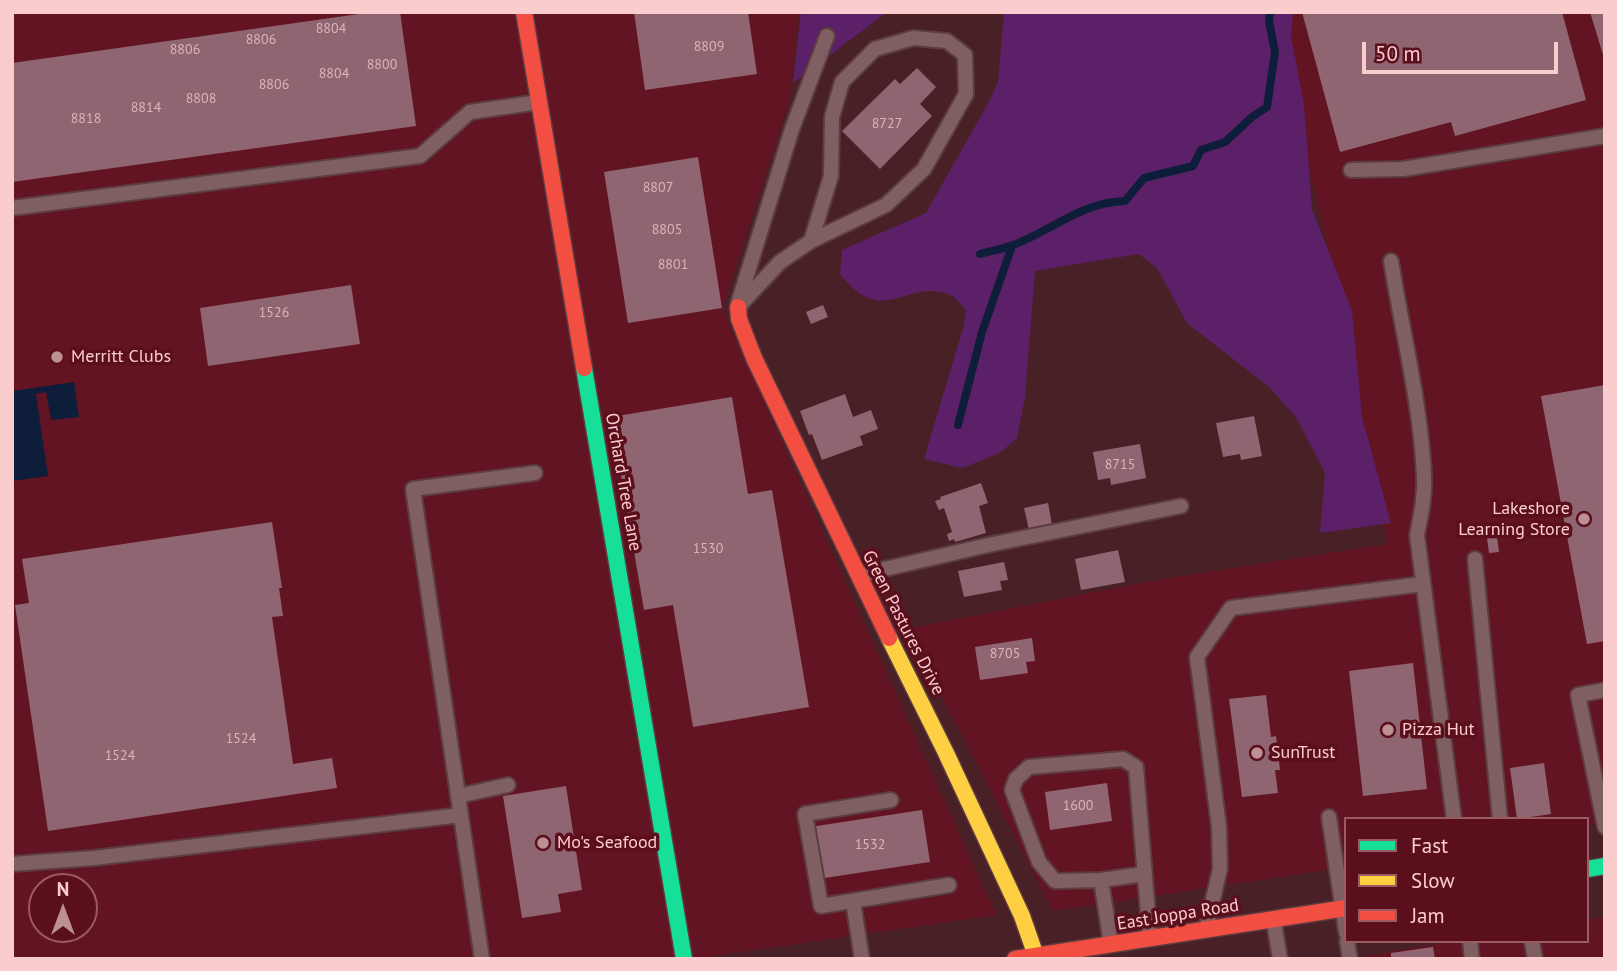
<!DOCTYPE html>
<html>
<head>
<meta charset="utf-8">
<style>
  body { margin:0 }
  #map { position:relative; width:1617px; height:971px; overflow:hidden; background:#4a2027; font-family:"PT Sans",sans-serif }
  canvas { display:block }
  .frame { position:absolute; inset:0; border:14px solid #fbcccd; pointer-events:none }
  .legend { position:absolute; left:1344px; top:817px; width:245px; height:126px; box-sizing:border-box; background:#5b0f1c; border:2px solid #9b5b63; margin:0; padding:9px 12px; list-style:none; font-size:21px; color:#fbcccd }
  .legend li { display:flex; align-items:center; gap:14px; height:35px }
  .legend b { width:35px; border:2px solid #9b5b63 }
  .north { position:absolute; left:28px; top:873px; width:70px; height:70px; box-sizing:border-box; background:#5b0f1c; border:2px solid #9b5b63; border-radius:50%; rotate:0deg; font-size:19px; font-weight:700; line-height:28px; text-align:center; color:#fbcccd }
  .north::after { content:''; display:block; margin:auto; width:24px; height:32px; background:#bd9093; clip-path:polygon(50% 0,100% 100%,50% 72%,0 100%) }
  .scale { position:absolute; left:1362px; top:42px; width:196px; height:32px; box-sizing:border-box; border:4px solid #fbcccd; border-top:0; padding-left:9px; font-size:21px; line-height:24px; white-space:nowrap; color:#fbcccd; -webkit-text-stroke:5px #5b0f1c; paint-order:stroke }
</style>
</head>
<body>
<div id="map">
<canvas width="1617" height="971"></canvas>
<div class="frame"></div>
<ul class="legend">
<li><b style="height:9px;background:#16e098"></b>Fast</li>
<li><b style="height:9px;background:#ffcf43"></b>Slow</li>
<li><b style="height:9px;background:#f24e42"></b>Jam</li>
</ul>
<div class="north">N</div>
<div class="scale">50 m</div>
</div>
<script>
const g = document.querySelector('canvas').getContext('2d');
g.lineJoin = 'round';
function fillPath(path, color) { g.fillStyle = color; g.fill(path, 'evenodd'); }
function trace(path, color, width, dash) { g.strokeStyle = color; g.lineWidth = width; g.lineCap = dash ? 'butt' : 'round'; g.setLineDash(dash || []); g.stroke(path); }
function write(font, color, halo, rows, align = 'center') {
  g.font = font + ' "PT Sans",sans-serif'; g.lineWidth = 7; g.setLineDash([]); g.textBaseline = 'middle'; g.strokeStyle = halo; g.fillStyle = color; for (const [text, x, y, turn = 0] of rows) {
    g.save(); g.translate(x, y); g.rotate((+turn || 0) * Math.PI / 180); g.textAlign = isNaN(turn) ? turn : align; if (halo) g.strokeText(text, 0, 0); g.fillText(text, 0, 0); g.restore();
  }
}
fillPath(new Path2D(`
  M12,12H799L789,103L722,309L996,915L692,959H12ZM42,887H84V929H42Z
  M1271,12H1605V823L1587,825V819H1346V867L1053,911L907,629L1156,580L1388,544L1321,217Z
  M1605,917V959H1347L1456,941H1587V920Z`), '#631422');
fillPath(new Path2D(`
  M801,12H887L793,83Z
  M1004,12H1293L1291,37L1304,104L1312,209L1352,311L1362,417L1391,523L1320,533L1325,473L1296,417L1269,387L1187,323L1157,268L1139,254L1035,271L1025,397L1017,438L1001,452L963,468L924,459L964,325L966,311C962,306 956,297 950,295C906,277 884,330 840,274L842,250L926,213L990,100L998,82Z`), '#5c2068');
fillPath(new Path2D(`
  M74,382L79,417L51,420L46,392L36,394L48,476L12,481V391Z`), '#0e1e3a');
trace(new Path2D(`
  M980,254C991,251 1003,249 1013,245C1051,231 1082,202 1125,201L1144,178L1193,166L1201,150L1225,142L1252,117L1267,107L1275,52L1269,21L1270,12
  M958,425L982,332L1012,246`), '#0e1e3a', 8);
fillPath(new Path2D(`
  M373,12H400L416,126L12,182V63Z
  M634,12H748L757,74L645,90Z
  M1302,12H1562L1586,100L1455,136L1451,122L1340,152Z
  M1590,12H1605V58H1604Z
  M917,68L936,87L920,104L932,116L880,169L842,131L895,79L900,84Z
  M698,157L722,308L628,323L604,172Z
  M351,285L360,344L208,366L200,308Z
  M823,305L828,317L811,324L806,312Z
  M1605,385V641L1587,644L1541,396Z
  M845,394L853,417L871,410L878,429L860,436L863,445L822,460L812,434L809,435L800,411Z
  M732,397L748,494L772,490L809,707L693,727L673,605L644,610L611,417Z
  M1254,416L1262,456L1241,460L1240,454L1223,457L1216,423Z
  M1140,444L1146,478L1111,485L1110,478L1098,480L1093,452Z
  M981,483L988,503L979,506L986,533L955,542L954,539L949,541L947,534L952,532L944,508L939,510L935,501L941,499L940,497Z
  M1048,503L1052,525L1029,530L1024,508Z
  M272,522L282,588H279L283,616L272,617L293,764L332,758L337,788L48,831L15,605L29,603L22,559Z
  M1497,537L1499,552L1489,553L1487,538Z
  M1118,550L1125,582L1081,590L1075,559Z
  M1004,562L1008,580L1000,581L1002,590L964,597L958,571Z
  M1032,638L1035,661L1026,662L1028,673L980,680L975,647Z
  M1413,663L1427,789L1363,796L1349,671Z
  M1266,695L1271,737L1276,736L1280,770H1275L1278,793L1242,797L1229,699Z
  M1544,763L1551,814L1517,819L1510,768Z
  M1107,783L1112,821L1050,830L1045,792Z
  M566,786L582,890L558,894L561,912L522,918L503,796Z
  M922,810L930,862L818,879L810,827Z
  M1433,947L1435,959H1391V953Z`), '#906572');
const lane = new Path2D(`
  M1351,170L1403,169L1605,136
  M12,208L420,156L470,112L539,102
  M1391,261C1402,330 1421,406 1424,476C1425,496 1421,515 1417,535L1454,819
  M738,304L792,129L827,36
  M739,306L780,262L811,241L886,205L924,169L966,94L965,55L947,41L913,38L875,49L842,82L832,117L831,176L811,241
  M1475,559L1500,819
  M859,575L988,545L1181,506
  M1605,690L1578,695L1605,827
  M458,796L508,785
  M891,800L805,814L821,906L949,885
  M1329,817L1346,932
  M12,864L94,858L461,815
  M1144,874L1101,880L1055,881L1039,862L1012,790L1016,779L1029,767L1123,759L1136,767L1150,938
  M1101,880L1111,944
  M853,901L862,959
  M1274,922L1280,959
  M1207,925L1220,869L1219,827L1197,657L1231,608L1423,584
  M1347,941L1350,959
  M1470,941L1472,959
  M1532,941L1535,959
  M482,959L413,489L535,473`);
const fast = new Path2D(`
  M584,368L684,959
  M1587,869L1605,866`);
const slow = new Path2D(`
  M889,638L946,753L1022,916L1036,956`);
const jam = new Path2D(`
  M524,12L584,368
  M738,307L739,319L754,358L889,638
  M1015,959L1346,908`);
trace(lane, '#5d3c40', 18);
trace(fast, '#5d3c40', 19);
trace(slow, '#5d3c40', 19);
trace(jam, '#5d3c40', 19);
trace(lane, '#805f62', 14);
trace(fast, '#16e098', 16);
trace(slow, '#ffcf43', 16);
trace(jam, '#f24e42', 16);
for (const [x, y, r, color] of [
  [57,357,7,"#bd9093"],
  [1584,519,7,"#bd9093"],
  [1388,730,7,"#bd9093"],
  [1257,753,7,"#bd9093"],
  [543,843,7,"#bd9093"]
]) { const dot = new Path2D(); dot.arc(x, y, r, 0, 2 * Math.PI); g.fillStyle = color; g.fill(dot); trace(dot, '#5b0f1c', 2.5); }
write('14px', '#e0b2b6', null, [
  ["8804",331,29],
  ["8806",261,40],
  ["8809",709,47],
  ["8806",185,50],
  ["8800",382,65],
  ["8804",334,74],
  ["8806",274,85],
  ["8808",201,99],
  ["8814",146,108],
  ["8818",86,119],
  ["8727",887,124],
  ["8807",658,188],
  ["8805",667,230],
  ["8801",673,265],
  ["1526",274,313],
  ["8715",1120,465],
  ["1530",708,549],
  ["8705",1005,654],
  ["1524",241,739],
  ["1524",120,756],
  ["1600",1078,806],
  ["1532",870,845]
]);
write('18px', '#fbcccd', '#5b0f1c', [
  ["Merritt Clubs",71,357],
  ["Lakeshore",1570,509,"right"],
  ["Learning Store",1570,530,"right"],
  ["Pizza Hut",1402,730],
  ["SunTrust",1271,753],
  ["Mo's Seafood",557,843]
], 'left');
write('18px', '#fbcccd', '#5b0f1c', [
  ["Orchard Tree Lane",623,482,80],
  ["Green Pastures Drive",903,623,63],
  ["East Joppa Road",1178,915,-9]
]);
</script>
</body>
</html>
